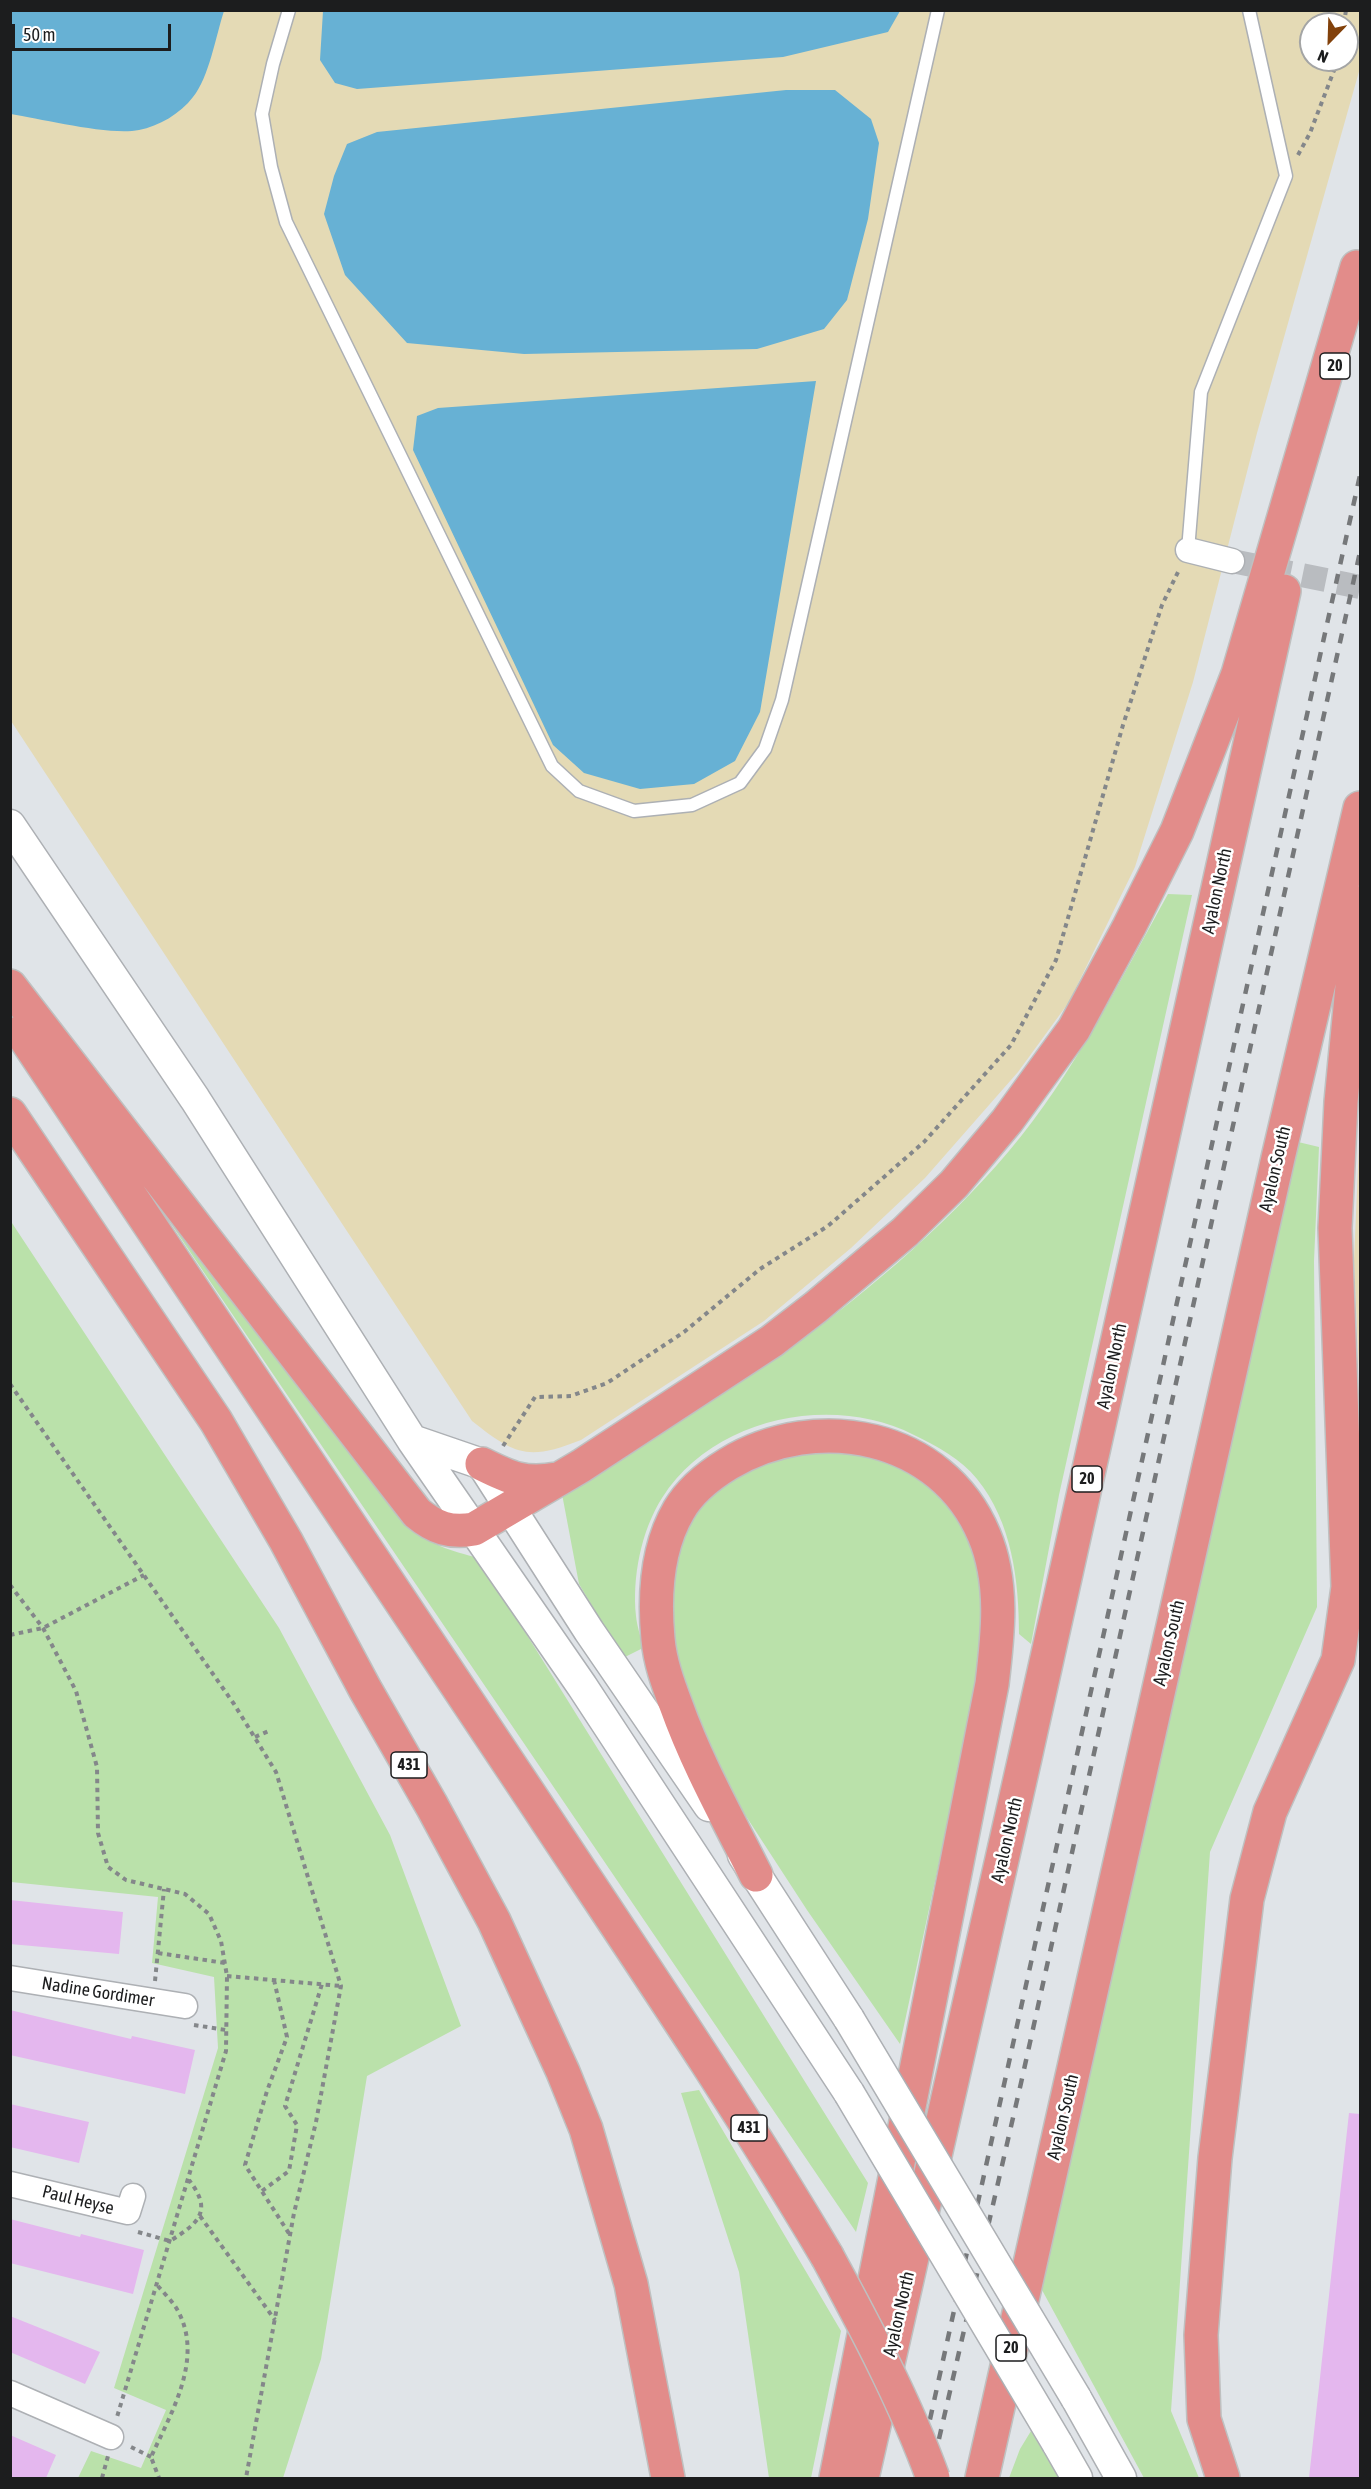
<!DOCTYPE html>
<html>
<head>
<meta charset="utf-8">
<style>
  body { margin:0 }
  #map { position:relative; width:1371px; height:2489px; overflow:hidden; background:#e0e4e8; font-family:"Asap Condensed",sans-serif }
  canvas { display:block }
  .frame { position:absolute; inset:0; border:12px solid #1c1d1e; pointer-events:none }
  .north { position:absolute; left:1299px; top:12px; width:60px; height:60px; box-sizing:border-box; background:#fff; border:2px solid #a4a5a5; border-radius:50%; rotate:203deg; font-size:16px; font-weight:700; line-height:24px; text-align:center; color:#1c1d1e }
  .north::after { content:''; display:block; margin:auto; width:21px; height:27px; background:#82410b; clip-path:polygon(50% 0,100% 100%,50% 72%,0 100%) }
  .scale { position:absolute; left:12px; top:24px; width:159px; height:27px; box-sizing:border-box; border:3px solid #1c1d1e; border-top:0; padding-left:8px; font-size:18px; line-height:21px; white-space:nowrap; color:#1c1d1e; -webkit-text-stroke:4px #fff; paint-order:stroke }
</style>
</head>
<body>
<div id="map">
<canvas width="1371" height="2489"></canvas>
<div class="frame"></div>
<div class="north">N</div>
<div class="scale">50 m</div>
</div>
<script>
const g = document.querySelector('canvas').getContext('2d');
g.lineJoin = 'round';
function fillPath(path, color) { g.fillStyle = color; g.fill(path, 'evenodd'); }
function trace(path, color, width, dash) { g.strokeStyle = color; g.lineWidth = width; g.lineCap = dash ? 'butt' : 'round'; g.setLineDash(dash || []); g.stroke(path); }
function write(font, color, halo, rows, align = 'center') {
  g.font = font + ' "Asap Condensed",sans-serif'; g.lineWidth = 5; g.setLineDash([]); g.textBaseline = 'middle'; g.strokeStyle = halo; g.fillStyle = color; for (const [text, x, y, turn = 0] of rows) {
    g.save(); g.translate(x, y); g.rotate((+turn || 0) * Math.PI / 180); g.textAlign = isNaN(turn) ? turn : align; if (halo) g.strokeText(text, 0, 0); g.fillText(text, 0, 0); g.restore();
  }
}
fillPath(new Path2D(`
  M1168,894L1192,895L1059,1495L1031,1644L1019,1634C1019,1581 1012,1522 977,1479C961,1459 937,1446 914,1435C831,1393 713,1418 662,1498C641,1531 632,1578 636,1616C637,1627 641,1637 643,1648L623,1658L579,1584L562,1494C631,1448 704,1408 772,1361C855,1303 944,1228 1009,1151C1074,1074 1119,982 1168,894Z
  M1294,1141L1319,1147L1314,1261L1317,1607L1210,1852L1171,2411L1199,2478H1144L1042,2290Z
  M10,1220L279,1628L390,1835L461,2026L367,2076L321,2359L283,2478H78L91,2451L141,2468L166,2410L114,2388L218,2048L214,1977L152,1963L158,1897L11,1882Z
  M169,1221L408,1525C430,1545 451,1551 479,1558L868,2183L856,2232Z
  M822,1450L878,1457L917,1475L950,1502L976,1557L984,1606L981,1648L968,1728L900,2044L807,1910L740,1807L714,1754L686,1690L673,1640V1575L683,1535L699,1507L724,1484L764,1462Z
  M699,2090L841,2331L811,2478H769L739,2272L681,2093Z
  M1031,2431L1059,2478H1009L1020,2449Z`), '#bae1aa');
fillPath(new Path2D(`
  M10,11H1360V68L1257,433L1193,682L1135,867L1069,1002L1018,1072L925,1178L851,1248L764,1321L581,1440C528,1461 515,1455 472,1421L11,721ZM1311,24H1347V60H1311Z
  M1360,1120V1394L1354,1261Z`), '#e4dab5');
fillPath(new Path2D(`
  M10,11L11,10L224,11C216,35 209,78 193,97C180,114 159,126 139,130C110,136 42,119 11,114Z
  M323,11V10L900,11L888,32L783,57L357,89L335,83L320,60Z
  M786,90H835L871,119L879,143L868,219L847,300L824,329L757,349L524,354L407,343L345,275L324,214L334,176L347,144L377,132Z
  M816,381L760,712L735,761L694,784L640,789L584,773L553,745L413,450L417,416L438,408Z`), '#67b1d4');
fillPath(new Path2D(`
  M10,1900L123,1912L119,1954L10,1944Z
  M10,2010L131,2039L132,2036L195,2050L185,2094L10,2055Z
  M10,2104L89,2122L79,2163L10,2147Z
  M1349,2113L1360,2114V2478H1309Z
  M10,2219L80,2237L81,2234L144,2250L133,2294L10,2263Z
  M10,2316L100,2352L85,2384L10,2352Z
  M10,2435L56,2455L46,2478H10Z`), '#e4b7ee');
trace(new Path2D(`
  M1232,561L1360,587`), '#b9bcc0', 24, [24, 12]);
const service = new Path2D(`
  M289,10L273,64L262,114L271,167L286,222L552,766L579,791L634,811L692,805L740,783L765,749L782,700L938,10
  M1188,550L1201,392L1286,176L1249,10`);
const minor = new Path2D(`
  M1188,550L1232,561
  M10,1978L185,2006
  M10,2184L128,2212L133,2196
  M10,2393L111,2437`);
const tertiary = new Path2D(`
  M10,825L195,1099L412,1440L582,1686L849,2093
  M412,1440L482,1464L589,1631L709,1806
  M743,1855L849,2019
  M1076,2398L1121,2478
  M1057,2443L1077,2478`);
const motorway = new Path2D(`
  M10,986L417,1513C435,1528 450,1533 474,1529L581,1466L772,1341L816,1307L905,1232L954,1184L1007,1121L1074,1029L1129,927L1177,831L1238,674L1357,267
  M21,1032C192,1287 363,1542 532,1798C632,1949 734,2099 827,2256
  M10,1114L216,1421L286,1541L365,1689L432,1806L494,1921L563,2072L586,2129L631,2284L668,2478
  M482,1464C510,1478 525,1485 557,1479
  M756,1875C728,1819 697,1764 676,1705C668,1684 660,1662 658,1639C654,1596 656,1549 679,1510C690,1491 710,1475 728,1464C817,1410 942,1434 984,1535C1004,1582 998,1634 992,1684L836,2478
  M862,2478L1024,1762L1284,591
  M982,2478L1278,1158L1360,808
  M1223,2478L1204,2419L1201,2335L1215,2158L1247,1899L1270,1812L1338,1660L1348,1587L1335,1228L1341,1102L1360,903`);
trace(service, '#adb0b4', 15);
trace(minor, '#adb0b4', 27);
trace(tertiary, '#adb0b4', 33);
trace(motorway, '#bfc0c0', 36);
trace(new Path2D(`
  M1344,24L1346,10
  M1298,155L1310,133L1338,60
  M10,1384L234,1704L276,1772L341,1986L316,2122L294,2213L246,2478
  M503,1446L535,1397L571,1396L607,1383L684,1332L760,1269L828,1226L924,1142L1011,1045L1056,960L1123,725L1162,605L1179,570
  M10,1585L43,1628L76,1691L97,1767L98,1833L108,1867L126,1880L185,1894L209,1914L221,1941L227,1976L226,2051L117,2417
  M10,1635L43,1628L144,1575
  M255,1737L271,1730
  M158,1953L225,1963
  M227,1976L341,1986
  M274,1980L287,2037L267,2091L245,2165L290,2235
  M155,1981L164,1889
  M194,2025L226,2030
  M262,2191L289,2171L297,2125L285,2106L322,1984
  M200,2216L275,2320
  M138,2232L170,2241C199,2223 213,2211 189,2180
  M158,2286C164,2293 173,2302 178,2311C204,2359 171,2413 151,2457L159,2478
  M131,2447L151,2457
  M102,2478L108,2456`), '#84878a', 4, [4.5, 4.5]);
trace(service, '#fff', 12);
trace(minor, '#fff', 24);
trace(tertiary, '#fff', 30);
trace(motorway, '#e28c8a', 33);
trace(new Path2D(`
  M917,2478L1360,475
  M930,2478L1021,2083L1360,552`), '#76787a', 4.5, [10, 10]);
const tertiaryBridge = new Path2D(`
  M849,2019L1076,2398
  M849,2093L1057,2443`);
const motorwayBridge = new Path2D(`
  M827,2256C866,2328 905,2401 933,2478`);
trace(tertiaryBridge, '#adb0b4', 33, []);
trace(motorwayBridge, '#bfc0c0', 36, []);
trace(tertiaryBridge, '#fff', 30);
trace(motorwayBridge, '#e28c8a', 33);
for (const [x, y, w] of [
  [1335,366,30],
  [1087,1479,30],
  [409,1765,36],
  [749,2128,36],
  [1011,2348,30]
]) { const box = new Path2D(); box.roundRect(x - w / 2, y - 13, w, 26, 4.5); g.fillStyle = '#fff'; g.fill(box); trace(box, '#1c1d1e', 1.5); }
write('bold 16px', '#1c1d1e', null, [
  ["20",1335,366],
  ["20",1087,1479],
  ["431",409,1765],
  ["431",749,2128],
  ["20",1011,2348]
]);
write('18px', '#1c1d1e', '#fff', [
  ["Ayalon North",1217,891,-78],
  ["Ayalon South",1275,1169,-77],
  ["Ayalon North",1112,1366,-78],
  ["Ayalon South",1169,1643,-77],
  ["Ayalon North",1007,1840,-77],
  ["Nadine Gordimer",98,1992,9],
  ["Ayalon South",1063,2117,-77],
  ["Paul Heyse",78,2200,14],
  ["Ayalon North",899,2314,-77]
]);
</script>
</body>
</html>
